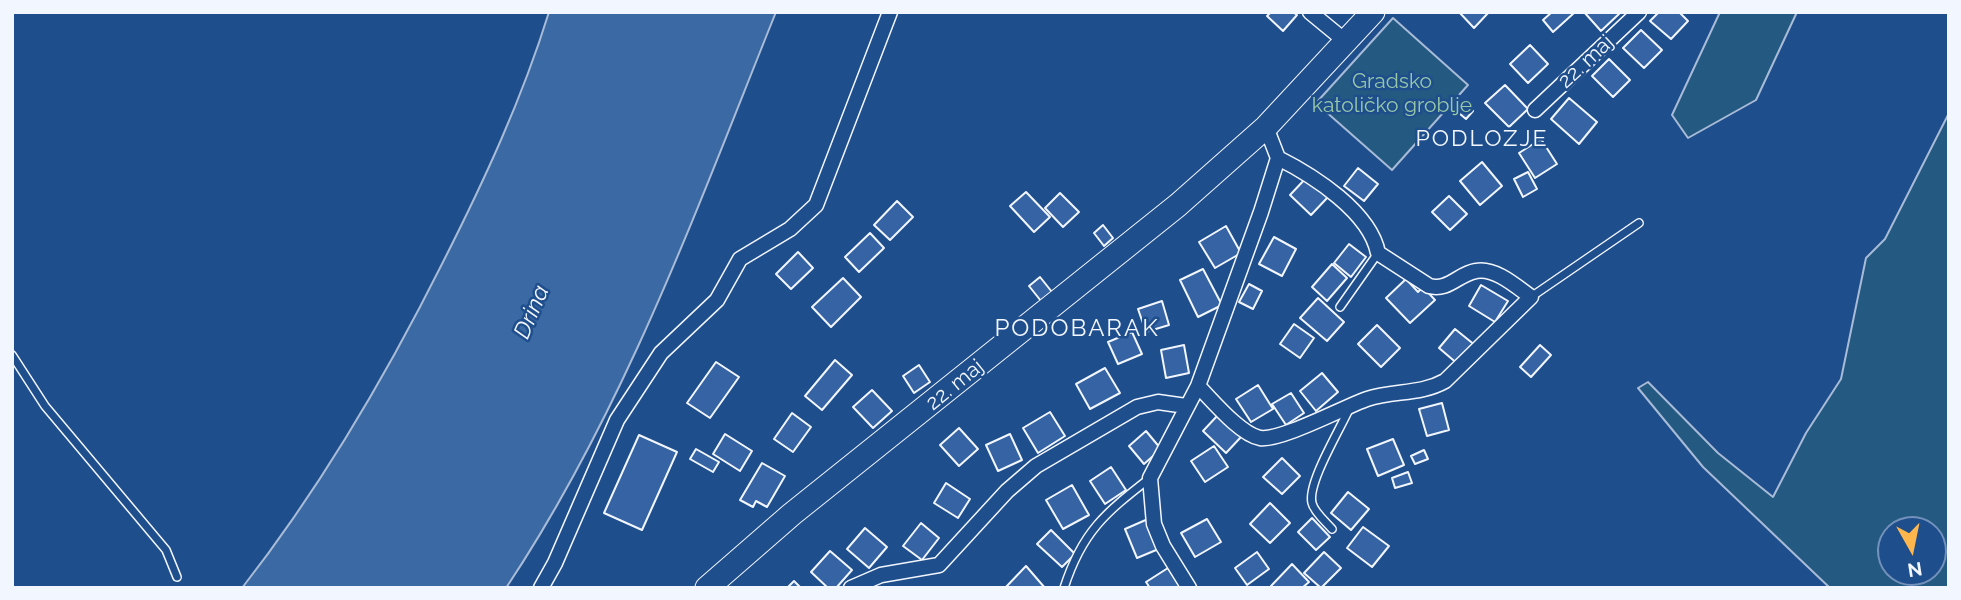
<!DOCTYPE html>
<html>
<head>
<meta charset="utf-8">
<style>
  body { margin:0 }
  #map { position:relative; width:1961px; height:600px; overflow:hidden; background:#1f4e8c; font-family:Raleway,sans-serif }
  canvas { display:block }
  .frame { position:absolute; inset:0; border:14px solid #f2f6ff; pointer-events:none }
  .north { position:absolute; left:1877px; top:516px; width:70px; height:70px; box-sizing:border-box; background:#1f4e8c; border:2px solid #7391ba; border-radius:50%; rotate:171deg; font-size:19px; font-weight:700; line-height:28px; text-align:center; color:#f2f6ff }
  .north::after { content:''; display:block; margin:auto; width:24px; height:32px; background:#ffb74d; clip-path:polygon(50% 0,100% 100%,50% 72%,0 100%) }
</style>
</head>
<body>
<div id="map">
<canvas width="1961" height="600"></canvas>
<div class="frame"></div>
<div class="north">N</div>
</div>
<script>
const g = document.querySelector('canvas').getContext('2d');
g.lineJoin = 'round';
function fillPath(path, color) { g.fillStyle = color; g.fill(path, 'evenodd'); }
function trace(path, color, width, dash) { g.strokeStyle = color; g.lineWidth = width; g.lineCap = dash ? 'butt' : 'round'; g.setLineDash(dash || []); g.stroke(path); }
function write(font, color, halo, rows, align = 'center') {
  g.font = font + ' Raleway,sans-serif'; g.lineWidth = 5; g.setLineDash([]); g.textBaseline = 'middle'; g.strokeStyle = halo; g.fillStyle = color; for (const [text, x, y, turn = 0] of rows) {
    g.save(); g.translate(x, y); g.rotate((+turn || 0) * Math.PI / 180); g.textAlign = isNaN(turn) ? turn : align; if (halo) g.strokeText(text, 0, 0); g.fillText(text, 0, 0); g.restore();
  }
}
const green = new Path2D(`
  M1720,12H1797L1756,100L1688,138L1672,115Z
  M1393,18L1468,85L1392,170L1316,103Z
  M1949,113V588H1830L1703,467L1638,388L1648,382L1718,453L1773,497L1806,433L1841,379L1866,258L1885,239ZM1891,530H1933V572H1891Z`);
fillPath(green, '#245a82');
trace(green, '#a8bbd7', 2);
const water = new Path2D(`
  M549,12H776C697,208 624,411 506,588H242C321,487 386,376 443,262C484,181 522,99 549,12Z`);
fillPath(water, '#3b69a3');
trace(water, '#a8bbd7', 2);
const building = new Path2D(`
  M1271,12H1293L1297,15L1283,31L1267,16Z
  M1459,12H1489L1474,28Z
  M1552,12H1573L1574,13L1553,32L1543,20Z
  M1584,12H1619L1620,13L1601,31Z
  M1659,12H1679L1688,21L1671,39L1650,21Z
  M1641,30L1662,50L1644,68L1623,48Z
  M1530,45L1548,64L1528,83L1510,64Z
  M1609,59L1630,80L1613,97L1592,76Z
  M1505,85L1528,109L1509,127L1485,103Z
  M1569,98L1597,122L1579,144L1551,119Z
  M1462,101L1473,111L1466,119L1454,109Z
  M1541,139L1557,164L1535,178L1519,153Z
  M1482,162L1502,186L1480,205L1460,181Z
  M1358,168L1378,184L1364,201L1344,186Z
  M1528,172L1537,189L1523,197L1514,179Z
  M1307,177L1328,197L1311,215L1290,195Z
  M1026,192L1050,217L1034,232L1010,206Z
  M1060,193L1079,212L1063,227L1045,208Z
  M1449,196L1467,214L1450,230L1432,212Z
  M897,201L913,217L890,240L874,225Z
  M1103,225L1113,238L1104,246L1094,233Z
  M1226,226L1241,253L1215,268L1199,242Z
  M870,233L884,248L859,272L845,257Z
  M1274,237L1296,249L1282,276L1259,264Z
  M1349,244L1366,257L1351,277L1334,263Z
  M798,252L813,268L791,289L776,274Z
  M1332,264L1347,278L1327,301L1312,287Z
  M1203,269L1222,305L1198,317L1180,280Z
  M1040,277L1052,292L1041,301L1029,286Z
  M843,278L861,297L831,327L812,307Z
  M1406,279L1418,292L1423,287L1435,300L1410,323L1386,298Z
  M1249,284L1262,291L1253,309L1239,302Z
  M1481,285L1508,301L1495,322L1469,306Z
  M1318,298L1344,322L1327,341L1300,318Z
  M1162,301L1169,325L1146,332L1138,309Z
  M1294,324L1314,338L1300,358L1280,344Z
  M1377,325L1400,348L1381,367L1358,344Z
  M1455,329L1476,346L1459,365L1439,348Z
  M1132,332L1142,354L1118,364L1108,342Z
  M1184,345L1189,373L1166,378L1161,350Z
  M1540,345L1551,355L1531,377L1520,367Z
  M835,360L852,375L822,410L805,396Z
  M716,362L739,377L710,418L687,403Z
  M919,365L930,382L914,393L903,376Z
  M1105,368L1120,393L1090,409L1076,384Z
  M1322,373L1338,392L1316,411L1300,391Z
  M1258,385L1273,409L1251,422L1236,399Z
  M872,390L892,411L873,428L853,407Z
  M1291,393L1304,413L1286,425L1272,404Z
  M1442,403L1449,430L1427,436L1419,409Z
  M1050,412L1065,436L1038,453L1023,428Z
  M792,413L811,427L793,452L774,439Z
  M1218,415L1241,437L1226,453L1203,431Z
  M959,428L978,449L959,466L940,445Z
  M1146,431L1161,449L1144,464L1129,446Z
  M725,434L752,451L740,471L713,454Z
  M1010,434L1022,460L998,471L986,445Z
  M639,435L677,452L642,530L604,513Z
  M1393,439L1404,465L1378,476L1367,449Z
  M1214,446L1228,467L1205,482L1191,461Z
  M696,449L719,462L713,472L690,459Z
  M1424,450L1428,459L1415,464L1411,456Z
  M1282,458L1300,476L1282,494L1263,477Z
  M762,463L785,476L767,507L756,501L753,507L740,500Z
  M1111,467L1126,490L1105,504L1090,481Z
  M1408,472L1412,483L1395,488L1392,478Z
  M946,483L970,499L958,518L934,503Z
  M1072,485L1089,515L1063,529L1046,500Z
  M1348,492L1369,509L1351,530L1331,513Z
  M1270,503L1290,523L1270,543L1250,524Z
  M1312,518L1330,537L1316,550L1298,532Z
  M1148,519L1161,548L1137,558L1125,529Z
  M1207,519L1221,542L1195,557L1181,533Z
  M921,523L939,538L922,560L903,546Z
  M1363,527L1389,546L1372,567L1347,548Z
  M865,528L887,547L869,568L847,549Z
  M1051,530L1075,554L1062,567L1037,544Z
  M830,551L852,570L836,588H828L811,572Z
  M1257,552L1269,569L1247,585L1235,568Z
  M1324,552L1341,568L1321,588L1304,573Z
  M1292,564L1309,582L1302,588H1273L1271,586Z
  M1026,566L1045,588H1005Z
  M1168,568L1181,588H1150L1146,582Z
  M794,581L801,588H787Z`);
fillPath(building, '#3563a3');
trace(building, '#f2f6ff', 2);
const service = new Path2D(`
  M1531,297L1639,223
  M1340,307L1378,253
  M12,355L45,406L166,550L177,577
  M1332,529C1326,522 1314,512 1312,503C1307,483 1341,428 1350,407
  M1064,588C1082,532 1105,513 1150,478`);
const minor = new Path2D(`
  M1310,12L1344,40
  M1535,110L1639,12
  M1198,386C1213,401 1240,434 1260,438C1281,441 1344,407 1367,399C1394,390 1420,395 1445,381L1531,297C1517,287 1495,267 1476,271C1458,274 1449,291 1429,286L1378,253C1370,212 1314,176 1278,158
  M541,588L555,563L617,420L661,353L717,300L740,259L790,229L816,205L890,12
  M851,588L881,575L939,565L1007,491L1036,466L1137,407L1158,402L1186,406
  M1189,588L1163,546L1154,524L1150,478L1198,386L1261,212L1278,158L1266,127`);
const primary = new Path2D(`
  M707,588L792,514L1178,205L1266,127L1373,12`);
trace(service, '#f2f6ff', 10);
trace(minor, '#f2f6ff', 17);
trace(primary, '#f2f6ff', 25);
trace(service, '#1f4e8c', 7);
trace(minor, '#1f4e8c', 14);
trace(primary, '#1f4e8c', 23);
write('21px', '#f2f6ff', '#1f4e8c', [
  ["22. maj",1586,62,-43],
  ["22. maj",955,385,-39]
]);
write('21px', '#97c8a6', '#1f4e8c', [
  ["Gradsko",1392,82],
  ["katoličko groblje",1392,106]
]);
g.letterSpacing = '2px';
write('23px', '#f2f6ff', '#1f4e8c', [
  ["PODLOZJE",1482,139]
]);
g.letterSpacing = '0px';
write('italic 23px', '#f2f6ff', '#1f4e8c', [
  ["Drina",532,312,-67]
]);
g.letterSpacing = '2px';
write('24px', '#f2f6ff', '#1f4e8c', [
  ["PODOBARAK",1077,329]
]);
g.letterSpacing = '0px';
</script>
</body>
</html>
